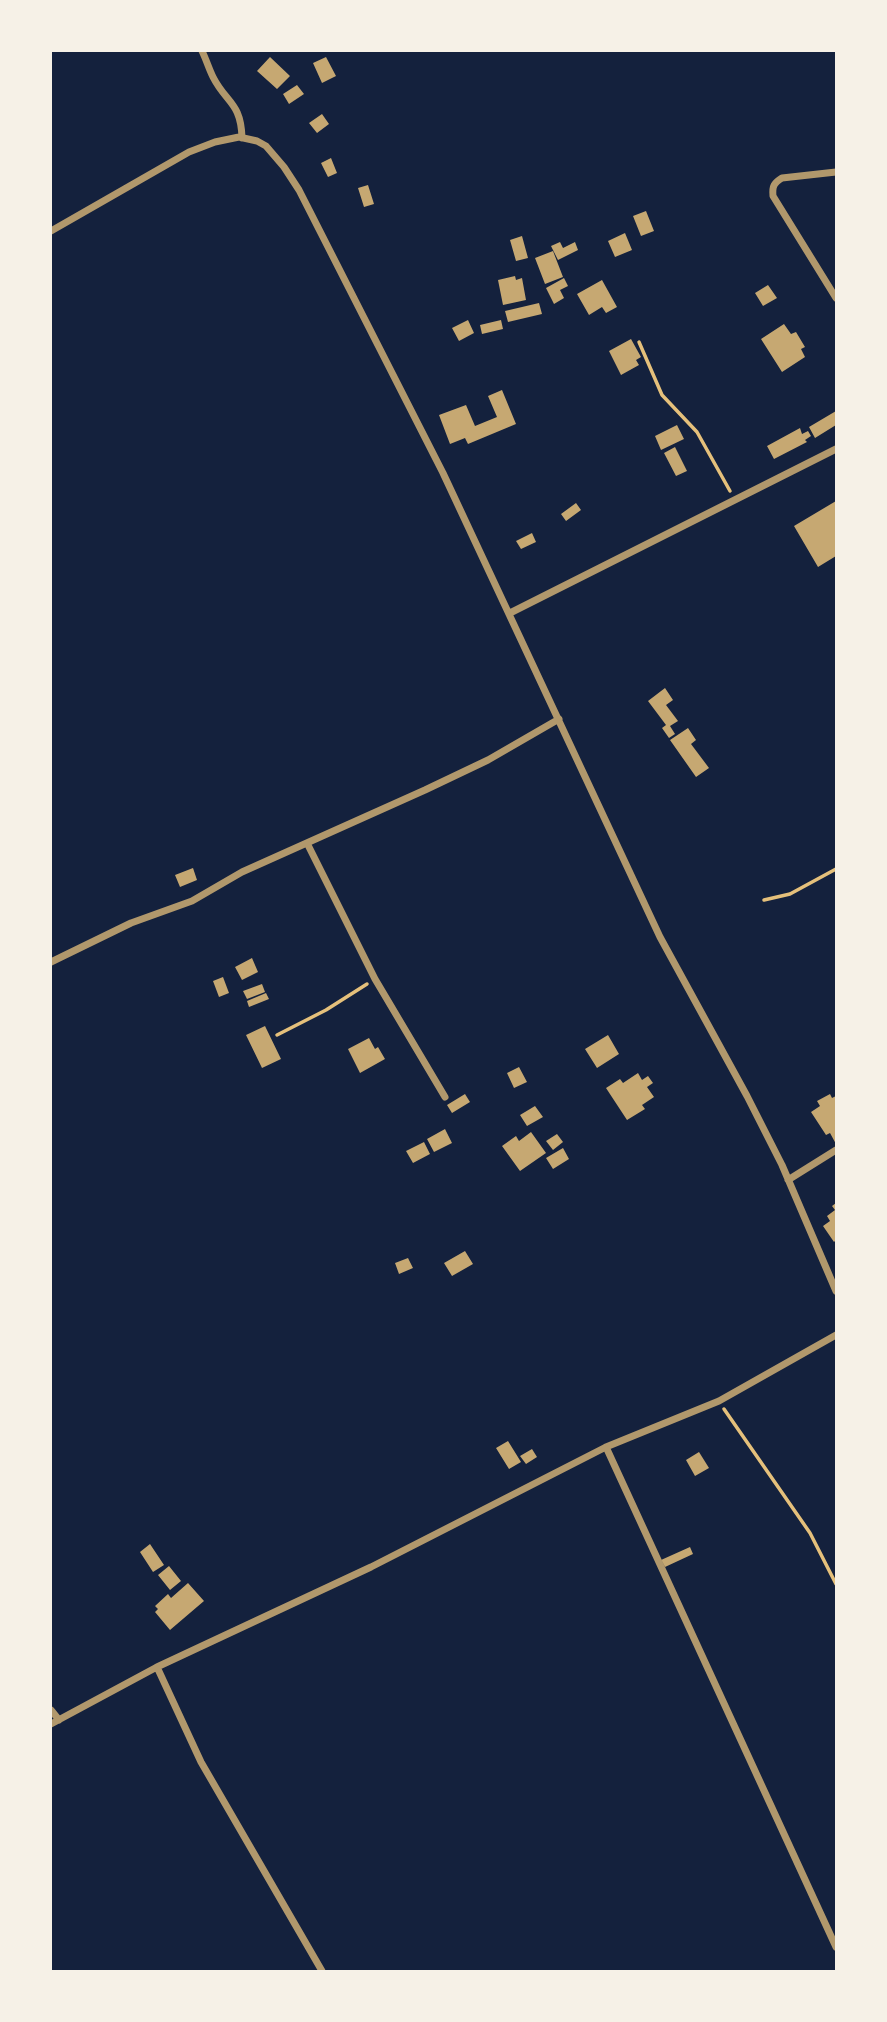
<!DOCTYPE html>
<html>
<head>
<meta charset="utf-8">
<style>
  body { margin:0 }
  #map { position:relative; width:887px; height:2022px; overflow:hidden; background:#14213d; font-family:Jost,sans-serif }
  canvas { display:block }
  .frame { position:absolute; inset:0; border:52px solid #f6f1e7; pointer-events:none }
</style>
</head>
<body>
<div id="map">
<canvas width="887" height="2022"></canvas>
<div class="frame"></div>
</div>
<script>
const g = document.querySelector('canvas').getContext('2d');
g.lineJoin = 'round';
function fillPath(path, color) { g.fillStyle = color; g.fill(path, 'evenodd'); }
function trace(path, color, width, dash) { g.strokeStyle = color; g.lineWidth = width; g.lineCap = dash ? 'butt' : 'round'; g.setLineDash(dash || []); g.stroke(path); }
fillPath(new Path2D(`
  M270,57L290,76L277,89L257,71Z
  M326,57L336,76L322,83L313,63Z
  M297,85L304,94L289,104L283,94Z
  M322,114L329,124L317,133L309,123Z
  M331,158L337,173L328,177L321,163Z
  M368,185L374,204L364,207L358,188Z
  M646,211L654,231L641,236L633,216Z
  M625,233L632,250L615,257L608,241Z
  M522,236L528,258L516,261L510,240Z
  M560,242L563,248L575,242L578,250L558,260L551,246Z
  M553,251L563,277L545,284L535,258Z
  M515,276L516,280L522,278L526,300L503,305L498,280Z
  M564,278L568,286L560,290L564,298L554,304L546,288Z
  M602,280L617,307L606,313L602,307L589,315L577,294Z
  M768,285L777,298L763,306L755,293Z
  M539,303L542,314L508,322L505,311Z
  M468,320L474,333L459,341L452,328Z
  M501,320L503,329L482,334L480,325Z
  M784,324L791,334L796,332L805,347L801,349L805,357L782,372L761,339Z
  M631,339L641,357L636,360L639,365L621,375L609,351Z
  M502,390L516,424L468,444L465,438L450,444L439,415L466,405L475,426L497,417L488,396Z
  M836,411V425L815,438L809,427Z
  M677,425L684,439L661,450L655,436Z
  M800,428L802,434L808,431L811,436L805,440L807,442L774,459L767,446Z
  M675,447L687,471L676,476L664,453Z
  M836,501V556L818,567L794,526Z
  M576,503L581,510L566,521L561,514Z
  M532,533L536,542L521,549L516,541Z
  M665,688L673,700L666,705L678,721L670,726L675,734L669,738L662,728L666,725L648,701Z
  M688,728L696,740L691,744L709,768L696,777L670,740Z
  M193,868L197,880L180,887L175,875Z
  M252,958L258,972L242,980L235,967Z
  M223,977L229,993L219,997L213,981Z
  M262,984L265,992L247,999L243,991Z
  M266,993L269,999L249,1007L247,1001Z
  M265,1026L281,1059L262,1068L246,1035Z
  M608,1035L619,1054L597,1068L585,1049Z
  M369,1038L375,1049L378,1047L385,1059L360,1073L348,1049Z
  M519,1067L527,1082L514,1088L507,1073Z
  M638,1073L642,1080L648,1076L653,1083L647,1087L654,1097L642,1105L645,1109L627,1120L606,1088L620,1079L623,1083Z
  M465,1094L470,1102L452,1113L447,1105Z
  M830,1094L832,1098L836,1096V1144L830,1133L826,1135L811,1112L820,1106L817,1101Z
  M535,1106L543,1117L527,1126L520,1115Z
  M445,1129L452,1143L434,1152L427,1139Z
  M531,1132L546,1153L520,1171L502,1146L516,1136L519,1141Z
  M557,1134L563,1142L553,1150L546,1141Z
  M424,1142L430,1154L413,1163L406,1151Z
  M563,1148L569,1159L553,1169L546,1158Z
  M836,1203V1240L834,1242L823,1226L830,1221L827,1216L835,1210L832,1206Z
  M465,1251L473,1264L452,1276L444,1263Z
  M408,1258L413,1268L399,1274L395,1263Z
  M508,1441L521,1462L509,1469L496,1448Z
  M532,1449L537,1457L526,1464L520,1456Z
  M699,1452L709,1468L695,1476L686,1460Z
  M150,1544L164,1565L153,1572L140,1552Z
  M690,1547L693,1554L665,1567L661,1560Z
  M169,1566L181,1581L170,1590L158,1575Z
  M188,1583L204,1601L170,1630L155,1612L158,1609L155,1606L168,1594L171,1598Z`), '#c6a872');
trace(new Path2D(`
  M639,342L662,395L697,432L730,491
  M764,900L790,894L836,869
  M277,1035L326,1010L367,984
  M724,1409L810,1533L836,1584`), '#e5c07b', 3.5);
trace(new Path2D(`
  M202,51C206,59 209,69 213,77C226,103 241,102 242,138
  M836,172L782,178C774,183 772,186 773,196L836,298
  M51,231L189,152L215,142L239,137L257,141L266,146L284,167L299,190L443,473L660,937L747,1096L782,1165L836,1291
  M510,613L836,449
  M307,843L375,979L445,1097
  M51,962L131,923L192,901L242,872L425,790L488,760L559,719
  M788,1180L836,1150
  M606,1447L836,1947
  M157,1667L201,1762L322,1971
  M51,1710L59,1720
  M51,1724L157,1667L371,1567L606,1447L719,1401L836,1335`), '#b1986c', 7);
</script>
</body>
</html>
